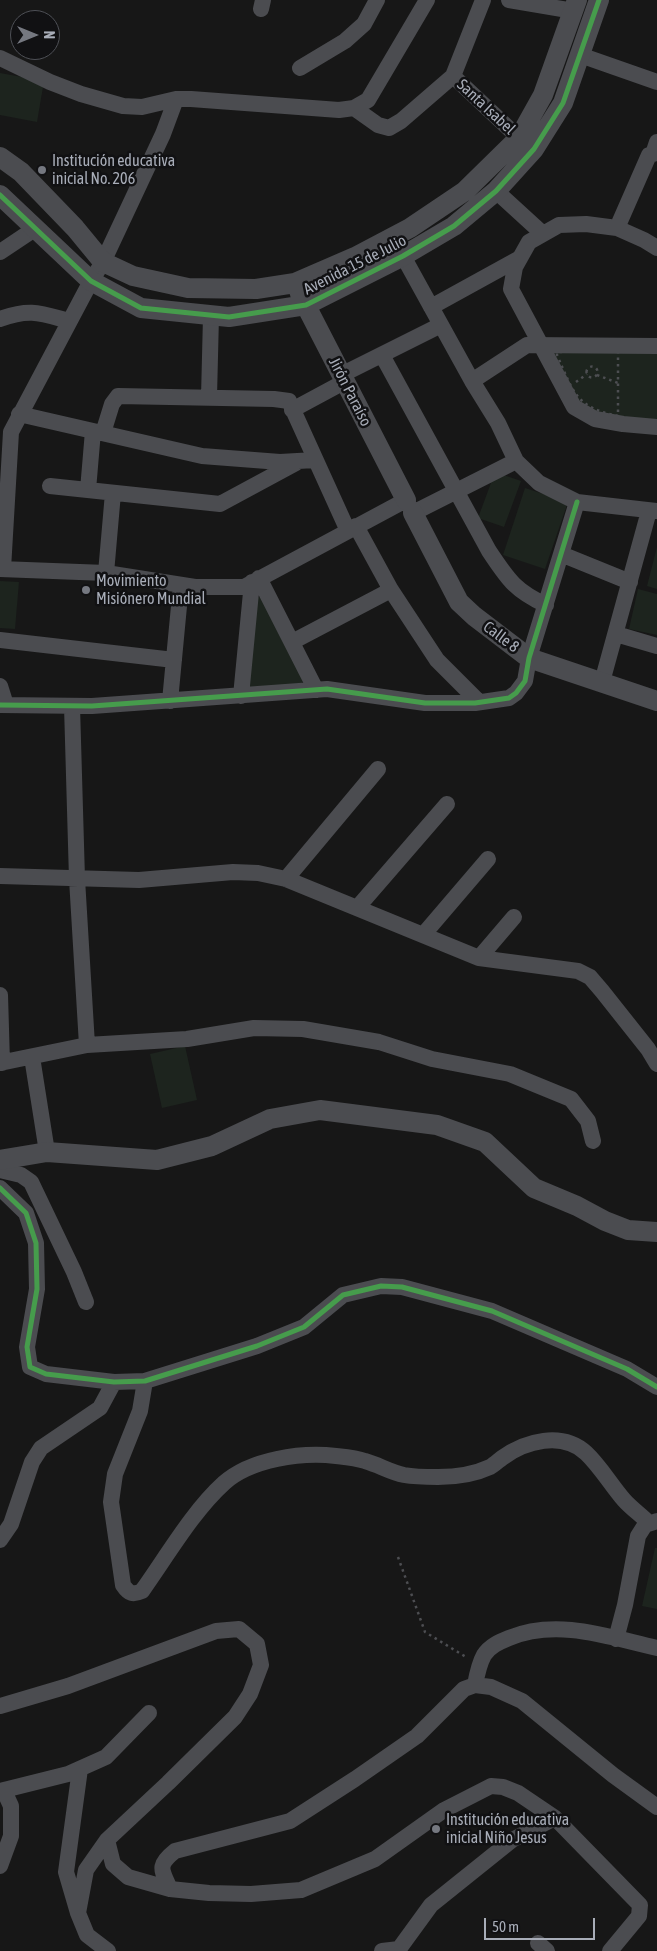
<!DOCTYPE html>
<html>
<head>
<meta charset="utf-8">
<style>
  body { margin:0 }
  #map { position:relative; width:657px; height:1951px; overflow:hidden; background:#171717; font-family:"Asap Condensed",sans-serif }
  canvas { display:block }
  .north { position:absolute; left:10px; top:10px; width:50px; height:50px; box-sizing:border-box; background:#111113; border:1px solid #4d4f55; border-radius:50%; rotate:90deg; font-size:14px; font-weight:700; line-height:20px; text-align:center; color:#a8adb8 }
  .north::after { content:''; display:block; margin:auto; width:18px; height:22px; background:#757880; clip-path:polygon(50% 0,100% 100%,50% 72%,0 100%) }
  .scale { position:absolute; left:484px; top:1918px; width:111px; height:22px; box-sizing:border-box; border:2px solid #a8adb8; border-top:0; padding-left:6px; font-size:15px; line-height:18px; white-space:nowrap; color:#a8adb8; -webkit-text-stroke:4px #111113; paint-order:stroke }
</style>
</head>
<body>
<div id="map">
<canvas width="657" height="1951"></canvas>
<div class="north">N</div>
<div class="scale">50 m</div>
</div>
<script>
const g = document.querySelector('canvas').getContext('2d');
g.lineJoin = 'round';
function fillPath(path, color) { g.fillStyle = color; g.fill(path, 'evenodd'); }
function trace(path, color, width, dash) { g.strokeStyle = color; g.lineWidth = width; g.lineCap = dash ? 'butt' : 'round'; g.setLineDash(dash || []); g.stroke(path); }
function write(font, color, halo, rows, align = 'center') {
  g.font = font + ' "Asap Condensed",sans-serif'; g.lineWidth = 5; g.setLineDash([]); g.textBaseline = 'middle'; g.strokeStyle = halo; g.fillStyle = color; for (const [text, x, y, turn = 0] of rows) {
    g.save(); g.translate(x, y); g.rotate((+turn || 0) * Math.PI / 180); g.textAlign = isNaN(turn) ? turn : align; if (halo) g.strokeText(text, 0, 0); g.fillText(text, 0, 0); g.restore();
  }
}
fillPath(new Path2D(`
  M0,73L44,81L37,122L0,115Z
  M555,349L657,350V422L604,416L573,399L554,356Z
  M495,472L521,481L504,527L478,518Z
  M525,488L568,502L545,569L503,555Z
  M657,547V589L647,586Z
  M0,581L19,582L15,629L0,628Z
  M638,589L657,594V635L629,629Z
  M259,597H263L303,680L302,685L250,687L248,682L255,601Z
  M185,1046L197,1100L162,1108L150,1054Z
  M655,1548H657V1609L642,1606Z`), '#1d241e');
trace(new Path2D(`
  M618,351V416C575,407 574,393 557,355V352Z
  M586.5 372a5.5 5.5 0 1 1 11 0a5.5 5.5 0 1 1-11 0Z
  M597,375L618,383
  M576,382L587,374
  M398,1557L425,1632L466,1657`), '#4d4e52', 2.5, [2.5, 4]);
trace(new Path2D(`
  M509,0L574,11
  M261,9L263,0
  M580,55L657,82
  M0,58L50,82L81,94L123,106L142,107L176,99H191L339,110L354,108L368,100L427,0
  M300,68L345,41L364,24L377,0
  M453,76L519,138
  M354,108L378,125L389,128L401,121L453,76L483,0
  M496,191L543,234
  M617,228L649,155L653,154L657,142
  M657,248L644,240L617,228L586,224L559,225L529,242L515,267L511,289L574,407L595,419L623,424L657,427
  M0,252L36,228
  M403,256L472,381L498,423L516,461L539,483L577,502L657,511
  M431,307L520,258
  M0,319C30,308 40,313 69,321
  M382,355L489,551C508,579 514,590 546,605
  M341,375L441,325
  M472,381L527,345L657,346
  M209,397L211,316
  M292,410L344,382
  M19,414L202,456L280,462L315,460
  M103,433L112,404L118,396L274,399L289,401L348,531
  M50,486L220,504L296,463
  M88,490L93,431
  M356,526L391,590L437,660L479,702
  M561,554L630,582
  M0,569L106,573L195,587H244L406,500L413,513L516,461
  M3,569L11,432L91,281L103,262L163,134L176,99
  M106,573L113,493
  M259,578L316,690
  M616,634L657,646
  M0,640L174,660
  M292,642L391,590
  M602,682L649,511
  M0,686L6,705
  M241,696L252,582
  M170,701L181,585
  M0,705L92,706L327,689L425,703H475L509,698L516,693L525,681L529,658L577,502
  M72,706L77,879L87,1045
  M0,876L139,880L233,872L258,873L286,879L479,958L578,971L590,977L602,991L648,1049L657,1064
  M286,879L378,769
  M357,908L447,804
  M423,935L488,859
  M479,958L514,917
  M0,995L2,1063
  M32,1057L47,1152
  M0,1063L87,1045L187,1039L254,1028L303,1029L379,1042L432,1059L510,1074L571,1099L588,1121L593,1141
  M0,1170L21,1175L31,1182L74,1272L86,1302
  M0,1188L26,1213L36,1243L37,1289L27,1347L30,1367L46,1374L114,1382L145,1381L257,1346L304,1327L343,1295L381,1286L402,1287L492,1311L627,1369L657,1387
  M145,1381L140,1411L115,1474L111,1502L123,1585C129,1594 133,1595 142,1591C167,1556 193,1511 224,1483C251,1459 301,1452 336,1456C345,1457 356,1458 365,1461C379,1465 390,1472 404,1475C415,1477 427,1477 438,1477C455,1477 475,1474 490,1467C494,1465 498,1461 502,1458C525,1441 562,1431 586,1453C600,1466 611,1485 624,1500C631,1508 641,1515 649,1523
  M0,1540L11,1524L32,1462L41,1448L100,1408L114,1382
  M616,1639L625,1605L638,1536L645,1525L657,1521
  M475,1685C477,1674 479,1664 484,1655C490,1646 499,1642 509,1638C557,1618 609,1637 657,1648
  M0,1706L68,1686L216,1631L239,1629L257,1644L261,1665L250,1694L235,1717L168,1783L107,1840L86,1870L78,1913
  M80,1769L66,1872L78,1913L87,1935L108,1951
  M0,1791L68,1774L106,1757L149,1713
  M107,1840L113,1864L128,1877L170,1889L209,1893L251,1894L301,1890L375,1859L444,1810L491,1786L503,1787L518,1793L555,1818L640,1905L639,1916L610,1951
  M0,1866L11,1836V1806L4,1791
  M170,1889C162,1870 156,1866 175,1851L290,1821L355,1779L417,1736L464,1689L475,1685L491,1687L522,1701L613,1775L657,1807
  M538,1943L547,1951
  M382,1951L399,1949L431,1905L512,1840L555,1818`), '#4b4c50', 16);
trace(new Path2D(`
  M0,157L21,172L75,228L103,262L133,276L188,288L256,289L295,283L355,257L410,228L465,191L519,138L543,95L577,0
  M0,195L91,281L141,308L229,317L306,305L403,256L454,226L496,191L534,149L563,103L599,0
  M300,294L406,500
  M413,513L459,602L474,616L529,658L657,701
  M0,1160L47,1152L157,1160L212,1146L270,1119L320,1110L437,1125L485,1142L534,1188L577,1206L605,1221L628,1230L657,1232`), '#4b4c50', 20);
trace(new Path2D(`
  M0,195L91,281L141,308L229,317L306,305L403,256L454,226L496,191L534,149L563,103L599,0
  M0,705L92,706L327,689L425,703H475L509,698L516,693L525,681L529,658L577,502
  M0,1188L26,1213L36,1243L37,1289L27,1347L30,1367L46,1374L114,1382L145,1381L257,1346L304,1327L343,1295L381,1286L402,1287L492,1311L627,1369L657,1387`), '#469c4c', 5);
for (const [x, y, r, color] of [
  [42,170,5,"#757880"],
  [86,590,5,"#757880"],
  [436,1829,5,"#757880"]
]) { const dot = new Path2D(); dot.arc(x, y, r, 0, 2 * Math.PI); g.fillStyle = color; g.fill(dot); trace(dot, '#111113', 2); }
write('16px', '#a8adb8', '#111113', [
  ["Santa Isabel",486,107,43],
  ["Avenida 15 de Julio",355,265,-27],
  ["Jirón Paraíso",350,392,63],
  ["Calle 8",501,637,37]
]);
write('16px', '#a8adb8', '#111113', [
  ["Institución educativa",52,161],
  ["inicial No. 206",52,179],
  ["Movimiento",96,581],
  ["Misiónero Mundial",96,599],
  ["Institución educativa",446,1820],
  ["inicial Niño Jesus",446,1838]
], 'left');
</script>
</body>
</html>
